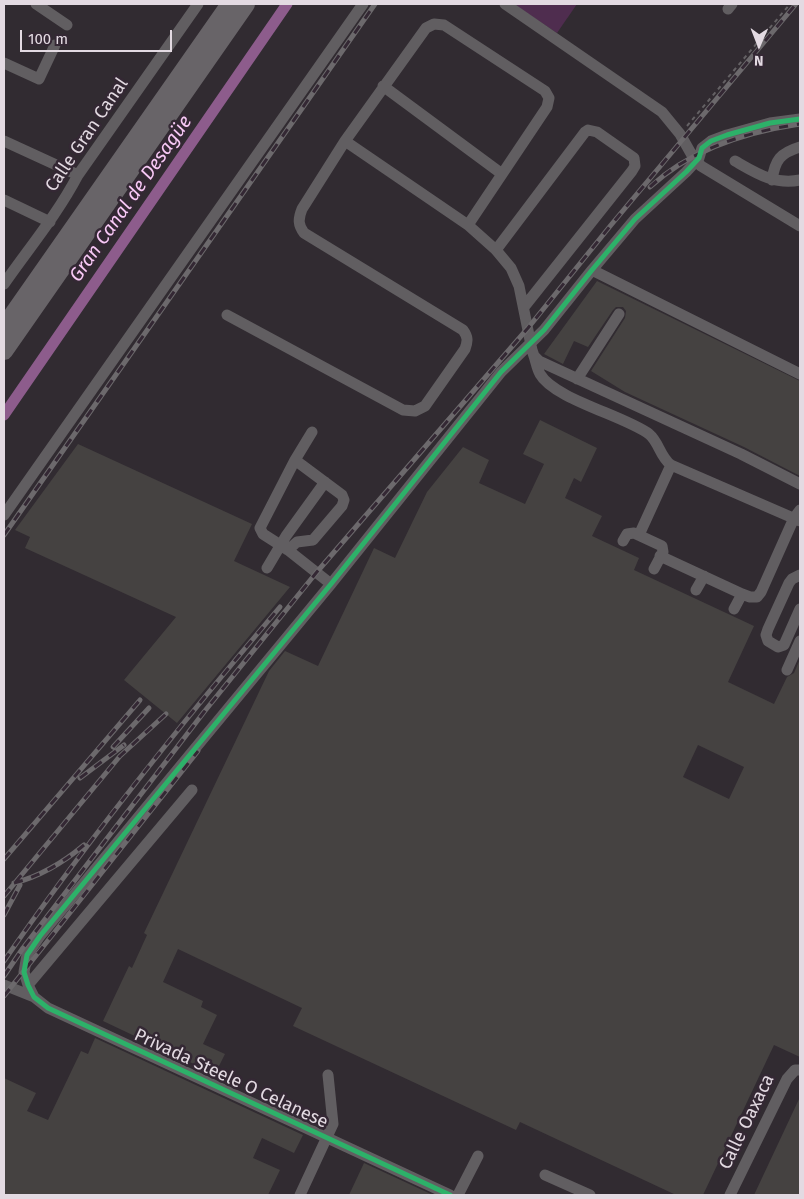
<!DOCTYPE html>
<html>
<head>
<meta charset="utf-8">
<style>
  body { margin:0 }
  #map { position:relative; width:804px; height:1199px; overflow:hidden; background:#312b31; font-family:"Fira Sans",sans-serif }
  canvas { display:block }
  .frame { position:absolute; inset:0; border:5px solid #e3dae2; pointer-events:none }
  .north { position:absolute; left:734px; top:20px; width:50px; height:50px; -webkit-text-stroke:4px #342834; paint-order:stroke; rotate:181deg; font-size:14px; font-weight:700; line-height:20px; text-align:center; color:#e3dae2 }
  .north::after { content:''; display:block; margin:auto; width:18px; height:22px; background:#e3dae2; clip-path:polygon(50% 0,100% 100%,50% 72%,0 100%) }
  .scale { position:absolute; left:20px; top:30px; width:152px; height:22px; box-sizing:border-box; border:2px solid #e3dae2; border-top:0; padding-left:6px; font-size:15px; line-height:18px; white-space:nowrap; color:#e3dae2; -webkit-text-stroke:4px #342834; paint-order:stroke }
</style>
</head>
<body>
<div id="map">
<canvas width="804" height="1199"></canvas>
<div class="frame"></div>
<div class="north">N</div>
<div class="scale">100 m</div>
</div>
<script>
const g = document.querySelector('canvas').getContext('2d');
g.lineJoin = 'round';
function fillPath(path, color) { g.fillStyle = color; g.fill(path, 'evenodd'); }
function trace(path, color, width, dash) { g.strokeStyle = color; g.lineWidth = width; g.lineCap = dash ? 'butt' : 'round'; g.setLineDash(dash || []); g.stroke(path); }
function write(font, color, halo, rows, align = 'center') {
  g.font = font + ' "Fira Sans",sans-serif'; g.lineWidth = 5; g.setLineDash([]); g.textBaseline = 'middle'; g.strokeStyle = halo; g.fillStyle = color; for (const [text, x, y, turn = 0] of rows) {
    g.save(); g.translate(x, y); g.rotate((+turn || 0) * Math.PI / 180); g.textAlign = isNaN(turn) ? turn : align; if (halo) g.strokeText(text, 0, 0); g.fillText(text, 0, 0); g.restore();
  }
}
fillPath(new Path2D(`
  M513,4H577L557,33Z`), '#4f2d4f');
trace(new Path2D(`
  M4,415L287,4`), '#8d5c8c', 11);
fillPath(new Path2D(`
  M597,281L800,381V476L744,447L625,392L591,371L625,318L626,311L623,307H616L613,310L588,347L574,341L563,364L544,354Z
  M540,420L597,448L581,482L574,478L565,498L602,516L592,536L639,558L634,570L754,626L728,682L774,704L787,677L794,673L800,659V1057L774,1045L703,1195H676L520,1122L516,1130L293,1026L302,1008L178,949L163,982L203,1001L201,1007L217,1015L203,1044L225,1054L215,1074L103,1021L129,966L132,968L147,935L144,933L269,671L285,651L318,666L374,548L395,558L427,492L463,447L489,460L479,483L525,504L544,464L523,454ZM698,745L744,767L729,799L683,777Z
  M78,444L252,524L234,561L290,587L177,723L124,680L176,617L25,548L30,537L15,530Z
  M95,1038L303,1135L294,1153L262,1138L253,1158L280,1170L268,1195H4V1078L36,1093L27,1111L48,1120L81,1051L88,1054Z
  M800,1097V1195H754Z
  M364,1163L433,1195H349Z`), '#454241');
trace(new Path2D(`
  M687,126L790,4`), '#646164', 2, [4, 4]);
trace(new Path2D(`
  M36,4L67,25
  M505,4L662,112L680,134L693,157L701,166L800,226
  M728,9L732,4
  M4,63L39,79L55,45
  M383,86L502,174
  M4,141L78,175
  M345,141L468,225L496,250L511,268L519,286L532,350L534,356L539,361L741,454L800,484
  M735,161C756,173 774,185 800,180
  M772,180C775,160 780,153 800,147
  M4,200L50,222
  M496,250L585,132L588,130L597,132L634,158L635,166L632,171L524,307
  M592,270L800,374
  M4,284C29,248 57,215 78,175L198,4
  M227,315L403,410L415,411L425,406L465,349C468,341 468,337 463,330L304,233C298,225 298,219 302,209L345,141L426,28L434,24L444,25L545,91L549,98L547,107L468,225
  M534,356C536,362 537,369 540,374C554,399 625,416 649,434C659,442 660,457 671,465L800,521
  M577,379L619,314
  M312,432L295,460L260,528L263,534L288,550L331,584
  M4,515L363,4
  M639,535L671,465
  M623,541L627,534L634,533L662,546L663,552L654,569
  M288,550L297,542L313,540L342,506L344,500L342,495L295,460
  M660,556L742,594L750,597H757L761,592L794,518L800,510
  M267,568L286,536L325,482
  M800,575L792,579L789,583L768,629L766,635L768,641L778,647L784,645L800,609
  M696,590L704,576
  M734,609L742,594
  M787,670L800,641
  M4,985L34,997
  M28,985L192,790
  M545,1175L590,1195
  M300,1195L333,1124L328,1075
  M450,1195L48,1008L34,997L28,985L24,972L27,955L40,936L331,584L501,372L544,330L592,270L635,219L686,172L699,158L702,148L711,141L727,135L770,123L800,119
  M458,1195L478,1156
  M730,1195L787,1079L795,1070H800`), '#615e61', 11);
trace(new Path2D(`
  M4,327L230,4
  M4,351L246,4`), '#686468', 18);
const rail = new Path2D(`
  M650,187C691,149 746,132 800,124
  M4,535L375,4
  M113,747L149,708
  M80,778L124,745
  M4,859L140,700
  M14,883C41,876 64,862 84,845
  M4,896L120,756L166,714
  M4,915L20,885
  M4,961C89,838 183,721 280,607
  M4,976L23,948L204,712L316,573L528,328L611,225L796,4
  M4,996L198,751`);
trace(rail, '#6c696c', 5);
trace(rail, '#342834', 3, [9]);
trace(new Path2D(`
  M450,1195L48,1008L34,997L28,985L24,972L27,955L40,936L331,584L501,372L544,330L592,270L635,219L686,172L699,158L702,148L711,141L727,135L770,123L800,119`), '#2db169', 5);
write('18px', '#e3dae2', '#342834', [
  ["Calle Gran Canal",87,135,-56],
  ["Privada Steele O Celanese",231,1079,25],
  ["Calle Oaxaca",747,1122,-64]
]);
write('italic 19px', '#f8c9f6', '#342834', [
  ["Gran Canal de Desagüe",131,199,-55]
]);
</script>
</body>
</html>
